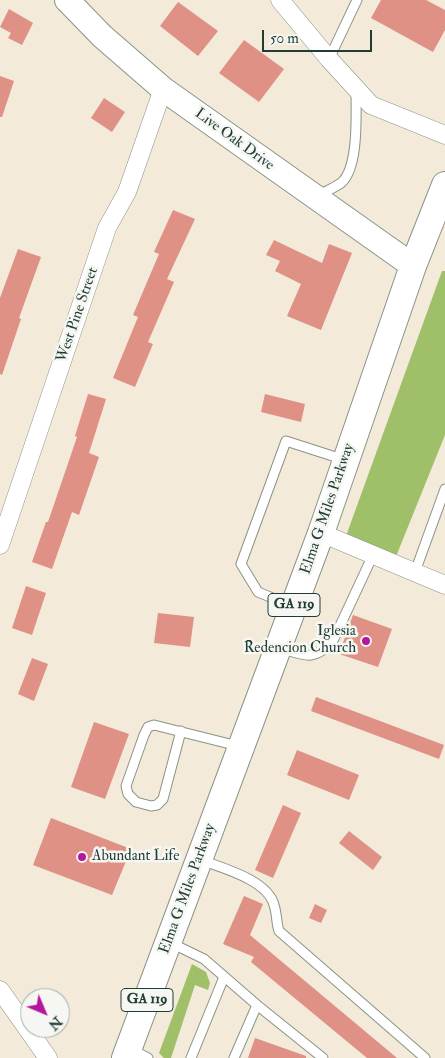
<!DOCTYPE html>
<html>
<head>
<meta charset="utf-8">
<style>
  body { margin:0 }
  #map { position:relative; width:445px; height:1058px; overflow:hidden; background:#f3ead9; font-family:"IM FELL Double Pica",serif }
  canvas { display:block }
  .north { position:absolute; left:20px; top:988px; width:50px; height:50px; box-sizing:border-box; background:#f6f6f2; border:1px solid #a0aca6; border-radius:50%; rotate:135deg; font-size:14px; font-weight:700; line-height:20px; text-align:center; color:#1f3d34 }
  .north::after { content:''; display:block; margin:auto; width:18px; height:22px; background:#b5179e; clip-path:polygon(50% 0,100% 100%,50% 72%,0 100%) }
  .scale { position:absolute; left:262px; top:30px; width:110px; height:22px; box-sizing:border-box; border:2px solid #1f3d34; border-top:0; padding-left:6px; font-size:15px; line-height:18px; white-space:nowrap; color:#1f3d34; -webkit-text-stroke:4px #f6f6f2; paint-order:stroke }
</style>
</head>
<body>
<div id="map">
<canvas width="445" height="1058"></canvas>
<div class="north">N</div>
<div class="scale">50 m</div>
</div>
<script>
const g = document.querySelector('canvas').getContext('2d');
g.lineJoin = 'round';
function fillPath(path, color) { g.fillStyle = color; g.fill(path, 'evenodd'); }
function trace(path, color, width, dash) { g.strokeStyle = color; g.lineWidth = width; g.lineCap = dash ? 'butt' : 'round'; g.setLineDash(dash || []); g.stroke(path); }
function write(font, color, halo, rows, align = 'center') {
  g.font = font + ' "IM FELL Double Pica",serif'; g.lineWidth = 5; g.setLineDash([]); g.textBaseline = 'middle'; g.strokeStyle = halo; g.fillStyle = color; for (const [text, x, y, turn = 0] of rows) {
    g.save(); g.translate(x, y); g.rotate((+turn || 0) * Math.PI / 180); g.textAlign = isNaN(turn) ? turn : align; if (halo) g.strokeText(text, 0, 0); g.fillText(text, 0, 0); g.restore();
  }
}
fillPath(new Path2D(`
  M442,271H445V435L395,559L346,536Z
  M192,964L206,972L210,983L208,990L195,985L171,1058H164L159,1053Z`), '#9fc069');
fillPath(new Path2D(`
  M381,0H426L445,10V30L433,52L371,18Z
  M178,2L218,31L198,56L160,26Z
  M9,9L33,23L22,45L8,38L11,33L0,27Z
  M244,40L284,69L259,102L219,73Z
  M0,76L14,81L2,117H0Z
  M104,98L125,112L112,132L91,118Z
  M173,210L195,219L167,279L174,282L148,342L153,344L135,387L113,378L138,317L133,315L159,254L154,252Z
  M274,240L322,263L329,244L352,253L321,330L287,316L301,284L275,271L280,261L266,255Z
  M18,249L41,257L19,318L21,319L2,375L0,374V298Z
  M88,394L106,399L89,453L99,457L79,515L72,512L52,569L32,562L46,522H48L77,437L75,436Z
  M265,394L305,404L301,422L261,412Z
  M26,586L46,593L32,635L12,628Z
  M158,613L194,617L190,647L154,643Z
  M353,615L392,629L378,667L339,654Z
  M32,658L48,664L34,701L18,694Z
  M316,697L444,745L439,759L311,711Z
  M94,722L129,734L105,799L71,787Z
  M297,750L359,775L349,800L287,775Z
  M283,805L301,813L273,878L255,870Z
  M51,818L131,849L112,895L33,865Z
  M349,831L382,857L373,870L339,843Z
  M244,896L263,904L250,935L397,1058H367L251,962L254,957L223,944Z
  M315,904L327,910L321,923L309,918Z
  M255,1038L306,1056V1058H248Z`), '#de9184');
const lane = new Path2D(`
  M329,59L357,0
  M317,196C324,192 334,188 341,183C359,168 356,114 356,92
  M415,572L445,489
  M292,606L258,592L241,564L286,441L345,460
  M280,648C305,655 311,662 332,643L373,555
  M181,731L163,799L157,805L151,806L136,802L128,794L126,786L144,735L148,727L154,725L238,746
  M201,860C222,868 268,880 274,905C277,913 276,922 279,931L425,1058
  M171,943L204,959L257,1005L234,1058
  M257,1005L323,1058
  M131,1049L148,1058
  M191,1058L224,977`);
const street = new Path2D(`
  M280,0L329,59L371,105L445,135
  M321,533L445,585
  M0,545L107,228L127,192L163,89
  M0,990L48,1058`);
const secondary = new Path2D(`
  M67,0L102,36L163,89L413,266`);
const primary = new Path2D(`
  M125,1058L321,533L413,266L445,185`);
trace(lane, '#899486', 11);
trace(street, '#899486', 19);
trace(secondary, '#899486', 26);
trace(primary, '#899486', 28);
trace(lane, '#fff', 9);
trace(street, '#fff', 18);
trace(secondary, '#fff', 24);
trace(primary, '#fff', 26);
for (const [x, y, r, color] of [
  [366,641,5,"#b5179e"],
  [82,857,5,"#b5179e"]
]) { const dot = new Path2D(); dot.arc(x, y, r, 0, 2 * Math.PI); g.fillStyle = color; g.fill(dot); trace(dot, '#f6f6f2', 2); }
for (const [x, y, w] of [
  [294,605,52],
  [147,1000,52]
]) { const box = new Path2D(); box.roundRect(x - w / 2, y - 11.5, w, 23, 4); g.fillStyle = '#f6f6f2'; g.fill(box); trace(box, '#1f3d34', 1); }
write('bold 14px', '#1f3d34', null, [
  ["GA 119",294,605],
  ["GA 119",147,1000]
]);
write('15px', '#1f3d34', '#f6f6f2', [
  ["Live Oak Drive",234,140,36],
  ["West Pine Street",78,315,-71],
  ["Elma G Miles Parkway",328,509,-71],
  ["Elma G Miles Parkway",188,889,-70]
]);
write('15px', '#1f3d34', '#f6f6f2', [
  ["Iglesia",356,632],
  ["Redencion Church",356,649],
  ["Abundant Life",92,857,"left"]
], 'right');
</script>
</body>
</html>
